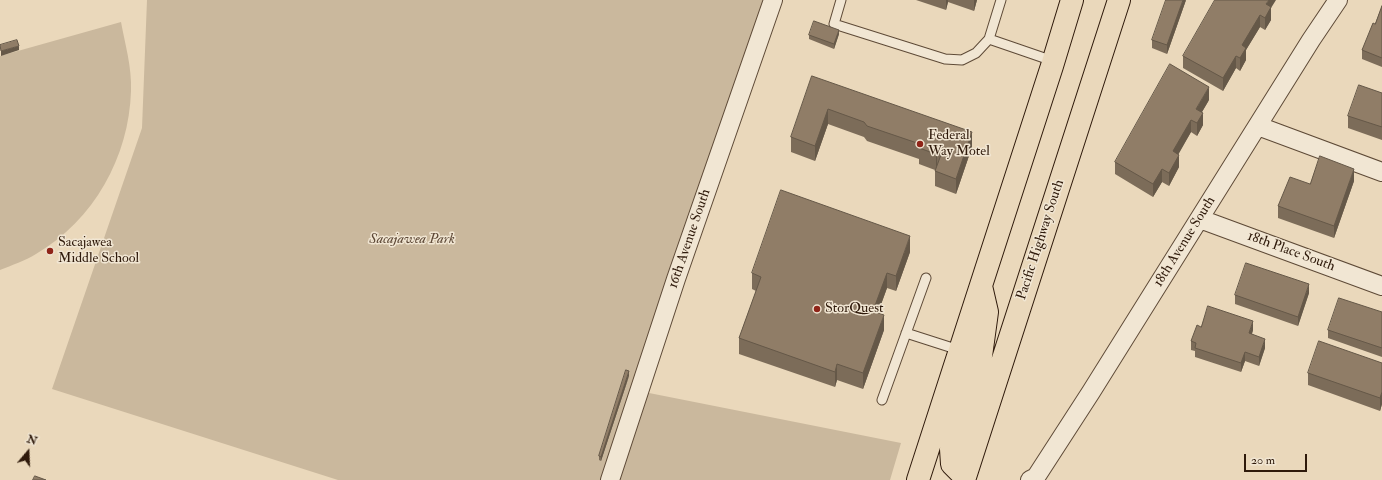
<!DOCTYPE html>
<html>
<head>
<meta charset="utf-8">
<style>
  body { margin:0 }
  #map { position:relative; width:1382px; height:480px; overflow:hidden; background:#ead8bb; font-family:"IM FELL Double Pica",serif }
  canvas { display:block }
  .north { position:absolute; left:8px; top:432px; width:40px; height:40px; -webkit-text-stroke:3px #f1e6d3; paint-order:stroke; rotate:19deg; font-size:11px; font-weight:700; line-height:16px; text-align:center; color:#2f1a0b }
  .north::after { content:''; display:block; margin:auto; width:14px; height:18px; background:#2f1a0b; clip-path:polygon(50% 0,100% 100%,50% 72%,0 100%) }
  .scale { position:absolute; left:1244px; top:454px; width:63px; height:18px; box-sizing:border-box; border:2px solid #2f1a0b; border-top:0; padding-left:5px; font-size:12px; line-height:14px; white-space:nowrap; color:#2f1a0b; -webkit-text-stroke:3px #f1e6d3; paint-order:stroke }
</style>
</head>
<body>
<div id="map">
<canvas width="1382" height="480"></canvas>
<div class="north">N</div>
<div class="scale">20 m</div>
</div>
<script>
const g = document.querySelector('canvas').getContext('2d');
g.lineJoin = 'round';
function fillPath(path, color) { g.fillStyle = color; g.fill(path, 'evenodd'); }
function trace(path, color, width, dash) { g.strokeStyle = color; g.lineWidth = width; g.lineCap = dash ? 'butt' : 'round'; g.setLineDash(dash || []); g.stroke(path); }
function write(font, color, halo, rows, align = 'center') {
  g.font = font + ' "IM FELL Double Pica",serif'; g.lineWidth = 3; g.setLineDash([]); g.textBaseline = 'middle'; g.strokeStyle = halo; g.fillStyle = color; for (const [text, x, y, turn = 0] of rows) {
    g.save(); g.translate(x, y); g.rotate((+turn || 0) * Math.PI / 180); g.textAlign = isNaN(turn) ? turn : align; if (halo) g.strokeText(text, 0, 0); g.fillText(text, 0, 0); g.restore();
  }
}
fillPath(new Path2D(`
  M147,0H773L639,391L901,443L890,480H338L52,389L142,128Z
  M121,22C125,44 132,67 131,91C129,157 94,220 36,254C25,261 12,265 0,270V56Z`), '#cab89d');
const service = new Path2D(`
  M841,0L834,24L945,59L962,60L976,53L989,39L1001,0
  M989,39L1053,61
  M906,333L959,350
  M882,400L926,278`);
const minor = new Path2D(`
  M1258,126L1382,172
  M1200,219L1382,286
  M610,480L676,279L773,0
  M1030,480L1036,477L1091,392L1311,40L1338,0`);
const primary = new Path2D(`
  M965,477L952,464L951,449L981,356L987,312L981,286
  M918,480L1052,66L1072,0
  M964,480L1119,0`);
trace(service, '#5e4a37', 11);
trace(minor, '#5e4a37', 20);
trace(primary, '#2f1a0b', 24);
trace(service, '#f1e6d3', 9);
trace(minor, '#f1e6d3', 18);
trace(primary, '#ead8bb', 22);
fillPath(new Path2D(`
  M916,0H977L974,11L948,2L946,10Z
  M1186,0L1167,54L1152,48V40Z
  M1382,6V67L1362,59V50L1375,24Z
  M1271,8V20L1265,30L1260,27L1246,50V60L1240,71L1236,68L1223,91L1183,68V56Z
  M839,34L834,49L809,39V35Z
  M812,76L972,147L956,194L935,186V170L919,164V159L867,141L864,137L828,124L815,161L791,152V137Z
  M1382,93V140L1348,128V116Z
  M1209,100L1202,112L1203,125L1197,136L1191,132L1178,154L1179,167L1169,186L1162,182L1153,197L1115,174V162Z
  M1354,181L1334,238L1278,218V206L1310,184Z
  M910,252L896,291L887,288L878,313L884,330L863,389L837,380L835,387L739,354V338L756,291L752,289V273Z
  M1309,293L1298,326L1235,304V295Z
  M1382,312V357L1328,338V330Z
  M1201,327L1253,330L1252,334L1265,348L1259,366L1245,361L1241,372L1195,357V351L1191,350V341Z
  M1382,363V404L1380,411L1308,385V373Z
  M629,376L601,461L599,460V456Z`), '#7c6c59');
fillPath(new Path2D(`
  M946,0H948V2L946,10Z
  M974,0H977L974,11Z
  M1183,0H1186L1167,54V45Z
  M1269,0H1276L1271,8V20L1265,30V18L1266,4Z
  M1260,15V27L1246,50V60L1240,71V58L1242,45Z
  M839,30V34L834,49V44Z
  M19,46V50L1,56V51Z
  M1236,56V68L1223,91V78Z
  M1209,87V100L1196,122V109Z
  M828,109V124L815,161V146Z
  M1203,113V125L1197,136V123Z
  M1191,120V132L1173,164V151Z
  M972,132V147L956,194V179Z
  M937,150V166L936,170V154Z
  M1179,155V167L1169,186V173Z
  M1162,169V182L1153,197V184Z
  M1354,169V181L1334,238V226Z
  M910,236V252L896,291V276Z
  M887,273V288L873,326V311Z
  M1309,284V293L1298,326V317Z
  M884,315V330L863,389V373Z
  M1253,321V330L1249,342V333Z
  M1265,339V348L1259,366V357Z
  M1245,352V361L1241,372V363Z
  M837,364V380L835,387V372Z
  M629,371V376L601,461V457Z
  M1382,392V404L1380,411V398Z`), '#655848');
const building = new Path2D(`
  M1166,0H1183L1167,45L1152,40Z
  M1215,0H1269L1266,4L1271,7L1265,18L1260,15L1242,45L1246,48L1240,58L1236,56L1223,78L1183,56Z
  M1382,6V58L1362,50L1373,23L1375,24Z
  M814,21L839,30L834,44L809,35Z
  M17,40L19,46L1,51L0,45Z
  M1170,64L1209,87L1196,109L1203,113L1197,123L1191,120L1173,151L1179,155L1169,173L1162,169L1153,184L1115,162Z
  M812,76L972,132L956,179L935,171L942,152L937,150L936,154L919,148L920,144L867,126L864,122L828,109L815,146L791,137Z
  M1359,85L1382,93V127L1348,116Z
  M1320,156L1354,169L1334,226L1278,206L1290,177L1310,184Z
  M781,190L910,236L896,276L887,273L873,311L884,315L863,373L837,364L835,372L739,338L761,277L752,273Z
  M1246,263L1309,284L1298,317L1235,295Z
  M1339,298L1382,312V348L1328,330Z
  M1208,306L1253,321L1249,333L1265,339L1259,357L1245,352L1241,363L1195,348L1196,343L1191,341L1197,325L1201,327Z
  M1319,341L1382,363V392L1380,398L1308,373Z
  M626,370L629,371L601,457L599,456Z
  M35,476L46,480H33Z`);
fillPath(building, '#907d67');
trace(building, '#655848', 1);
for (const [x, y, r, color] of [
  [920,144,4,"#8f2418"],
  [50,251,4,"#8f2418"],
  [817,309,4,"#8f2418"]
]) { const dot = new Path2D(); dot.arc(x, y, r, 0, 2 * Math.PI); g.fillStyle = color; g.fill(dot); trace(dot, '#f1e6d3', 1.5); }
write('14px', '#2f1a0b', '#f1e6d3', [
  ["Federal",928,136],
  ["Way Motel",928,152],
  ["Sacajawea",58,243],
  ["Middle School",58,259],
  ["StorQuest",825,309]
], 'left');
write('14px', '#2f1a0b', '#f1e6d3', [
  ["16th Avenue South",690,239,-71],
  ["Pacific Highway South",1041,240,-72],
  ["18th Avenue South",1185,242,-58],
  ["18th Place South",1291,252,20]
]);
write('italic 14px', '#5e4937', '#f1e6d3', [
  ["Sacajawea Park",412,240]
]);
</script>
</body>
</html>
